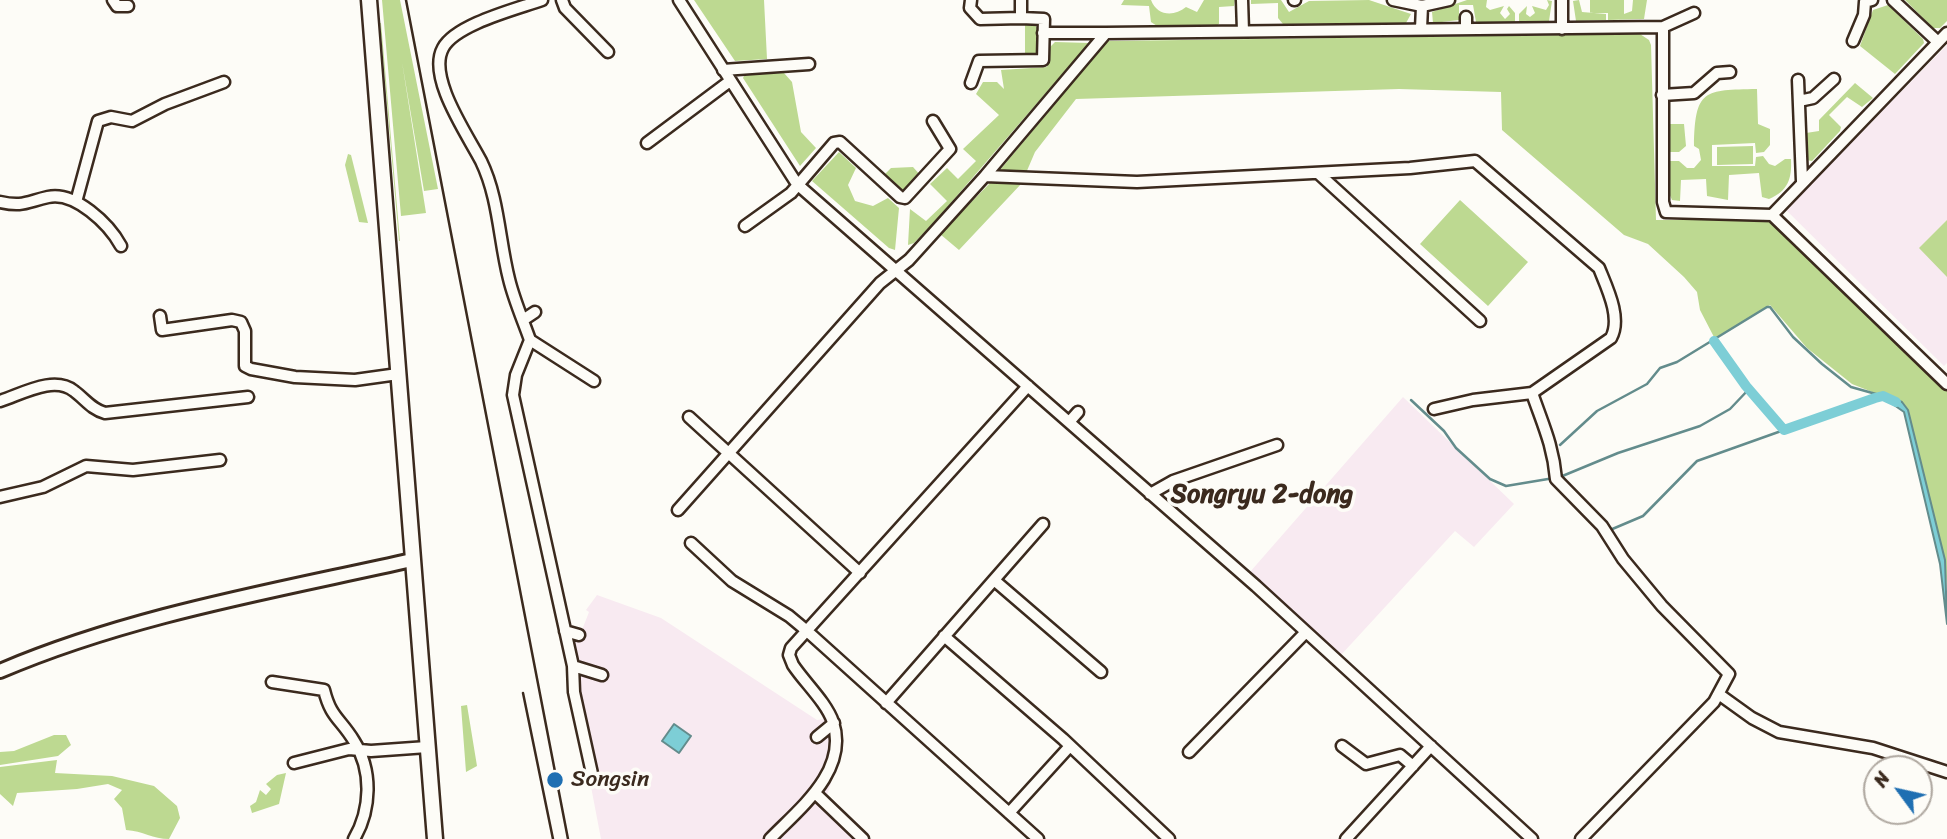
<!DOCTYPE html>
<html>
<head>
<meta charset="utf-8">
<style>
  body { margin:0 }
  #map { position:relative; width:1947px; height:839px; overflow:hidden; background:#fdfcf7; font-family:Sriracha,sans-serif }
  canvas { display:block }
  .north { position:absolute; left:1863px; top:755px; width:70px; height:70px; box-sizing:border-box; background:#fdfcf7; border:2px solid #afa8a0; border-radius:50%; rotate:303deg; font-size:19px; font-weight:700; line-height:28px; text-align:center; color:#3b2a1e }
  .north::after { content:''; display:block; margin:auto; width:24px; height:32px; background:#1f6fb2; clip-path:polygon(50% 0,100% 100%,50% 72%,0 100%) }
</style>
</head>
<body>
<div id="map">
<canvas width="1947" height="839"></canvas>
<div class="north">N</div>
</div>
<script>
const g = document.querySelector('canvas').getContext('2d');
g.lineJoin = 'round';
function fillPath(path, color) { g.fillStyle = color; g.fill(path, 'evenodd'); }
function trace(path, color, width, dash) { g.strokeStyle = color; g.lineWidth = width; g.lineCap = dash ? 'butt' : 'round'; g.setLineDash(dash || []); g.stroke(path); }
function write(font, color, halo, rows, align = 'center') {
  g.font = font + ' Sriracha,sans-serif'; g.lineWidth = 7; g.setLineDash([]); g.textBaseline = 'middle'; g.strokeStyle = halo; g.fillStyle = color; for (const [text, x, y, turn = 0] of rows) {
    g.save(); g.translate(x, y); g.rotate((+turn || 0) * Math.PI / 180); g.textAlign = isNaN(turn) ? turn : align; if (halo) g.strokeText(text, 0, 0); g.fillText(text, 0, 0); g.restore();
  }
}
fillPath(new Path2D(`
  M1947,45V363L1944,366L1786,210Z
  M1403,397L1514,504L1474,547L1455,531L1341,655L1250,572Z
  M597,595L661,618L817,720L837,717L841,730L839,756L827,796L819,803L856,839H601L563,640L570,627L582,630L589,612L586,610Z`), '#f8eaf1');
fillPath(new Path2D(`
  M382,0H400L438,189L424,191L402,62L426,213L401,216Z
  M694,0H764L767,59L735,61Z
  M1124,0H1151C1157,16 1174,17 1186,7L1197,12L1204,0H1235L1234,6L1219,7V24L1216,26H1157L1151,22L1149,6L1121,5Z
  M1251,0H1281L1289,12L1309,1L1369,0L1411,14L1406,23L1283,24L1278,18V3L1251,4Z
  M1467,0H1487L1486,7L1490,10L1504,6L1500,13L1505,19L1510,14L1507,9L1509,6L1515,13V22H1476L1473,5H1459V20L1433,23L1432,12Z
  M1547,0L1552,1L1549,21L1519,22V14L1527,6L1526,14L1530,17L1535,13L1532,6L1546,10L1549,5Z
  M1579,0L1582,12L1606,14V20L1576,21L1573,1Z
  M1590,0H1624V14L1632,11L1633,0H1647L1644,19L1608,20V13H1590Z
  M1905,0H1947V21L1940,28H1933Z
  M1888,5L1923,39L1924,43L1895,74L1860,46L1873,10Z
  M380,23H381L400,241H399Z
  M1025,24H1034L1039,30V51L1034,56H1025Z
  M1640,34L1649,40L1651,45L1656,220H1770L1947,390V593L1945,560L1905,405L1852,384L1807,348L1770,305L1715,339L1700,310L1697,292L1684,277L1648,244L1624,235L1502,130L1501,92L1399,89L1076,99L1035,152L1026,173L1000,170L1107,41Z
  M1055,42L1089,43L936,220L914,243L908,245L910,209L926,221L947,201L930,184L947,168L958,179L976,161L963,149L999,115L976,94L983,82H997L1004,89L1001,70L1047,67L1050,47Z
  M784,73L792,82L801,132L816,148L800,166L743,78L745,74Z
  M1855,83L1873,98L1862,107L1847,97L1829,115L1841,127L1840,131L1812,161L1806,160V133L1819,131V120Z
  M1757,89L1758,124L1770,129V145L1764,152L1756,153L1755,143L1712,145V166H1755L1756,157L1763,156L1769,164L1775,166L1785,159H1791C1792,179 1788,191 1769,199L1762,197L1759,173L1729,175L1728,200L1707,196L1706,179L1681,180L1680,201L1672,200L1669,193V161H1679L1687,168H1694L1701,160L1699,149L1694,146C1695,89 1704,90 1757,89Z
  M1668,124H1684L1686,146L1679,152H1669Z
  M1753,146V164L1717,165V147Z
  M839,152L856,168L848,185L855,201L873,206L888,198L899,208L895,250L889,248L812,181Z
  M348,154L351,155L368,223L359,222L345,165Z
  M913,167L921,176L903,191L885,174L891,168Z
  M992,181L1022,183L959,250L940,234Z
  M1460,200L1528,262L1488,306L1420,244Z
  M1947,220V277L1919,248Z
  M467,705L477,766L466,772L461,706Z
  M54,735H66L71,745L58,756L0,765V752L14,751Z
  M57,760L55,773L112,776L154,786L177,806L180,818L169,839C153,839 143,831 126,830L122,808L114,799L122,790L108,784L77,789L17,793L13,806L0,794V767Z
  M286,773L279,804L252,813L250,806L256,802L260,790L266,795L271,789L266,784L277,775Z`), '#bdd991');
const water = new Path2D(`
  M1885,395L1902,402L1908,410L1945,560L1947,624L1940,564L1904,412L1884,398Z
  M674,724L691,736L679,753L662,741Z`);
fillPath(water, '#7dced6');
trace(water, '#638c8c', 2);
trace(new Path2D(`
  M1411,400L1444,431L1456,448L1490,479L1506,486L1560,477L1618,453L1700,426L1730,409L1749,389
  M1560,445L1597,411L1647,384L1660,368L1677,362L1767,307H1770L1793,337L1822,364L1851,387L1883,396
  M1610,530L1643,516L1697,461L1784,430`), '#638c8c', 2.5);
trace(new Path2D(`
  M1714,341L1746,386L1784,430L1875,398L1883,396L1896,402`), '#7dced6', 10);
const minor = new Path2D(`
  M113,0L117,6H128
  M542,0C517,9 456,24 443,48C427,77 467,134 481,161C499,198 499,240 509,279C514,300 523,320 530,340L516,375L513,395L573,666L574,692L593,778
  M562,0L565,8L608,52
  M679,0L797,184L1256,586L1532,839
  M971,0L970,8L980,19L1021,18
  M1242,0L1243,31
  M1294,0H1295
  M1393,0L1422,6L1449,0
  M1562,0V29
  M1893,0L1938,42
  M1663,27L1694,13
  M1421,29L1422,6
  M1466,29V17
  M1043,33H1106
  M1853,41L1864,15L1865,2L1872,0
  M723,70L809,64
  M1798,80L1802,181
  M971,83L979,61L1043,60L1044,19L1021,18V0
  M1662,95L1694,93L1717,73L1730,72
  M1799,101L1813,98L1834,79
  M647,143L730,81
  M1318,173L1480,321
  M985,176L1137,182L1410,168L1475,161L1599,268C1607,288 1622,318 1611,338L1532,393C1543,425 1553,445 1556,479L1602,526L1623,559L1662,606L1729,674L1714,702L1581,839
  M0,202C23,207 26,202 48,197C75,191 109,224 121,246
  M76,202L98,121L111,117L132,121L165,104L224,82
  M1772,215L1947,33
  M745,226L791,193L834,143L840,142L900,197L905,198L950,149L933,121
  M160,316L162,330L232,320L241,322L245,331V366L251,369L295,377L355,380L398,374
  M523,320L535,312
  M530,340L594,381
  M0,401C22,394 54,375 74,391C85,399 91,409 105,413L248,397
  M1434,409L1473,400L1532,393
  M689,417L860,573
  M1070,421L1078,412
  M1150,494L1173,481L1277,445
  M0,497L43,487L86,466L133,470L220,460
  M678,510L880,283L909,260L985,176L1106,33L1663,27V202L1666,212L1772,215L1947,384
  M691,543L732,581L789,616L807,631L1038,839
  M994,580L1101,672
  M565,631L579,635
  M944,636L1063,739L1169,839
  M573,666L602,675
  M272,682L324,690C331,718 340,718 354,741C373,771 371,810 354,839
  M1720,695L1752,718L1779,732L1873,748L1947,772
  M886,703L1043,524
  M817,737L834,723
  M1342,746L1366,764L1400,755L1413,766
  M1189,752L1306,632
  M294,763L349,749L371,751L427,747
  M815,793L863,839
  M1009,813L1070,746
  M770,839C799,809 849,771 833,722C826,702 805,683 793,665L789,655L791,648L1028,386
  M1346,839L1431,746`);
const tertiary = new Path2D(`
  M0,671C131,615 274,591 412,560`);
const secondary = new Path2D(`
  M369,0L435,839`);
trace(minor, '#3b2a1e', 15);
trace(tertiary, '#3b2a1e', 18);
trace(secondary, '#3b2a1e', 19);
trace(minor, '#fdfcf7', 10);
trace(tertiary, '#fdfcf7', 12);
trace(secondary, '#fdfcf7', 14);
trace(new Path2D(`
  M406,0L568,839
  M523,693L553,839`), '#3b2a1e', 2.5);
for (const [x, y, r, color] of [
  [555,780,9,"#1f6fb2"]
]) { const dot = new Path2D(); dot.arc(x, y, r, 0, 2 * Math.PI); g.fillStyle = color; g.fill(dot); trace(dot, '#fdfcf7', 2.5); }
write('23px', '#3b2a1e', '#fdfcf7', [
  ["Songsin",571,780]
], 'left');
write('bold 26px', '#3b2a1e', '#fdfcf7', [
  ["Songryu 2-dong",1262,495]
]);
</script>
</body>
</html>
